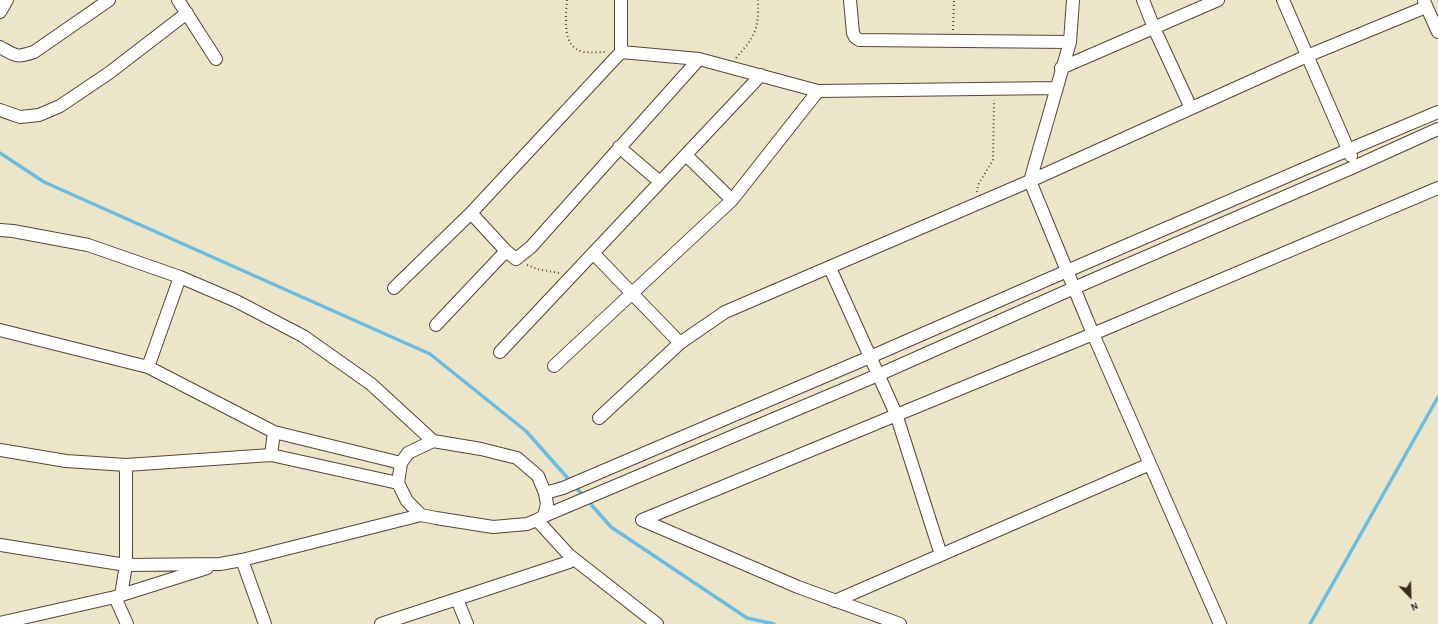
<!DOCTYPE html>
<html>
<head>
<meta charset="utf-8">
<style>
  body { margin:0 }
  #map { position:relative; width:1438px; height:624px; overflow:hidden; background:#ede5c8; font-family:"Patrick Hand",sans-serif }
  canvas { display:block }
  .north { position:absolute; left:1390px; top:576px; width:40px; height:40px; -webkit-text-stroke:3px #f7f3e8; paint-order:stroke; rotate:157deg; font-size:11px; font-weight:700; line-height:16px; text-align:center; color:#3b2a1e }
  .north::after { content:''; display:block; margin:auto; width:14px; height:18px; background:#3b2a1e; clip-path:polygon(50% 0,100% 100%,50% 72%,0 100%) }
</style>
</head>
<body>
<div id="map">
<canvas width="1438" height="624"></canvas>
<div class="north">N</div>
</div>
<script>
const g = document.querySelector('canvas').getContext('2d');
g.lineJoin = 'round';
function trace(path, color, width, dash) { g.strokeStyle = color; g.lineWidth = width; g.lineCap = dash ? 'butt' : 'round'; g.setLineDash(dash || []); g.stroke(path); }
trace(new Path2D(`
  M0,153L44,182L430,354L526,431L611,527L747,618L774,624
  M1310,624L1438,397`), '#69bde5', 3.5);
const minor = new Path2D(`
  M178,0L216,59
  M850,0L853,33L855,37L859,40L1070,42
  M1073,0L1070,42L1030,181L1093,334L1220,624
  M1143,0L1154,28L1191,108
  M1283,0L1351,156
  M1424,1L1438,32
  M0,12L7,0
  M0,47C16,56 16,58 34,52L109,0
  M621,52L699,59L818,91L1057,88
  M1061,68L1218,0
  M0,110L20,117L39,115L60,106L109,73L187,13
  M619,147L660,182
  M686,155L732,200
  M471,213L506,251L516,259L531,247L699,59
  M0,230L13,231L88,245L180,277L236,301L303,336L371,384L433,441
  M593,253L680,343
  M830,268L896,414L941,555
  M394,288L471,213L621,52V0
  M436,325L506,251
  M0,330L148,367L274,432L401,463
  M500,352L761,75
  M554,366L732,200L818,91
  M148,367L180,277
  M599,418L680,343L725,312L1030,181L1307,56L1426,7
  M433,441L481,449L517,458L538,476L545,493L547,504L544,516L537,520L527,524L493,527L436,518L421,515L407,501L398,483L401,463L408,453Z
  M0,450L66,461L126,465L271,455L398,483
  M271,455L274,432
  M545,493L563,488L870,357L1067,271L1348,150L1438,112
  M544,516L878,375L1074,288L1356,166L1438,129
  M642,520L1093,334L1438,188
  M642,520L798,587L900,624
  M0,545L126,565L220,564L242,560L421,515
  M569,555L657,624
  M242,560L265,624
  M121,595L126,565V465
  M115,597L127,624
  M457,599L467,624
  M835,601L1150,464
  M0,623L115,597L207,568
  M381,624L569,562L570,558L569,555L537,520`);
trace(minor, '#564638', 14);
trace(new Path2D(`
  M567,0C566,17 561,48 584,52C591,53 599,52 606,52
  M953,30L954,0
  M736,58C755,36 759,30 758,0
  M977,192L978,185L993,160L994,100
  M527,265L537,269L559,273`), '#564638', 2, [1, 3]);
trace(minor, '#fff', 12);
</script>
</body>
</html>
